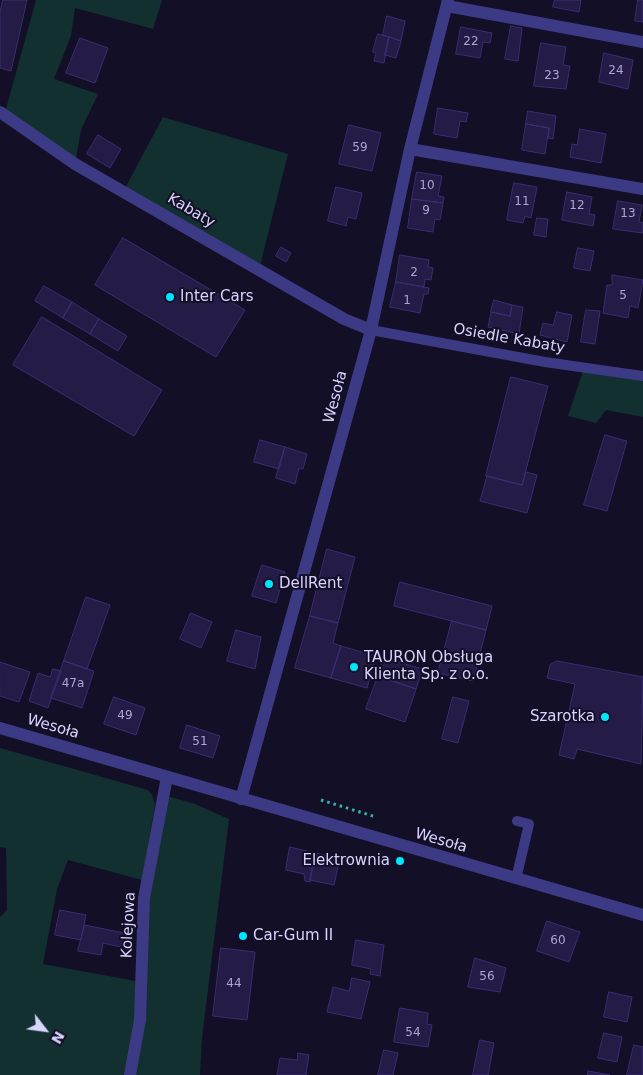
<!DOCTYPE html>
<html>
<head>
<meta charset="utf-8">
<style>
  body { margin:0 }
  #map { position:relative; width:643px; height:1075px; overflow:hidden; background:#130f26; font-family:"DejaVu Sans",sans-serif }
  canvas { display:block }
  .north { position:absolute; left:20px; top:1005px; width:50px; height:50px; -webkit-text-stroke:4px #130f26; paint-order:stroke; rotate:120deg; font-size:14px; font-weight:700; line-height:20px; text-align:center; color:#d9d4ff }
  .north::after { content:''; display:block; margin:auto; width:18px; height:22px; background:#d9d4ff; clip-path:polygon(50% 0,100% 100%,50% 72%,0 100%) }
</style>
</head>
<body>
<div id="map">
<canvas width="643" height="1075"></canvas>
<div class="north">N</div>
</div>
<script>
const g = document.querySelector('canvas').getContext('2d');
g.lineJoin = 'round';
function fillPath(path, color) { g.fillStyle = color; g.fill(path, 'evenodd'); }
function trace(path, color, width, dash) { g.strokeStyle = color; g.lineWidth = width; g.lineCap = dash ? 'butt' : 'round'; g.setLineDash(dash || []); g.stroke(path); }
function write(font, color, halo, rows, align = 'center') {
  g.font = font + ' "DejaVu Sans",sans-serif'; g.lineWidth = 4; g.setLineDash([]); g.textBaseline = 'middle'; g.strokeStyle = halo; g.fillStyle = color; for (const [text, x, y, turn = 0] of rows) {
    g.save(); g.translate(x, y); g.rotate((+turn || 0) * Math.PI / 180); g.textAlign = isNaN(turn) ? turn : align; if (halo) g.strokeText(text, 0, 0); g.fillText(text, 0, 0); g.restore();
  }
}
fillPath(new Path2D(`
  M36,0H162L153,29L75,8L71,36L54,79L98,94L81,130L75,164L4,116Z
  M163,117L288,154L259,270L124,190Z
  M584,368L643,376V417L606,410L596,423L568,416Z
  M0,748L148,790L152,795L155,804L142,880L68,860L57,889L43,964L136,981L135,1054L144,898L164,795L195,804L229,819L202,1038L200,1075H0V917L7,910L6,848L0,847Z`), '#12302f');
const building = new Path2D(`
  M3,0H27L11,71L0,68V13Z
  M555,0H581L579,12L553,7Z
  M638,0H643V22L635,21Z
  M387,16L405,21L401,41L383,35Z
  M511,26L522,28L518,61L505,59Z
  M461,27L492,33L490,43L483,42L480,58L456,54Z
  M378,34L389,37L384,63L374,61L376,53L373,52Z
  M389,37L401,41L396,58L385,55Z
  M80,38L108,48L95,83L66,73Z
  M541,43L566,47L563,65L570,66L566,89L534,86Z
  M604,53L633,60L628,89L599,82Z
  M438,108L468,113L466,122L460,121L457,138L434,134Z
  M528,111L556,116L553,139L548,138L549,128L526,124Z
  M526,124L549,128L545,154L522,150Z
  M349,125L381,133L372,171L339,164Z
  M580,129L606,134L601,163L570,157L572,144L577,145Z
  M98,135L121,149L110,168L87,154Z
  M417,172L442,176L438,196L444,197L443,203L412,199Z
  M514,183L537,187L531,218L525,216L523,223L507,220Z
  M336,187L362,193L356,219L348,217L346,226L328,221Z
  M567,192L592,197L589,214L595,215L593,226L562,220Z
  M412,199L443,203L440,220L435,219L433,232L408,228Z
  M618,201L642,205L639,222L643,223V233L613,229Z
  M537,218L548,219L546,237L534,235Z
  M123,238L245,310L216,357L95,285Z
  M281,247L291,253L286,262L276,256Z
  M578,248L594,251L590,271L574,268Z
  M400,255L429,260L428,267L433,268L431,280L425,279L424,287L396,282Z
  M612,275L643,280L638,308L630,306L628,318L603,313L607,285H612Z
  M396,282L429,288L428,294H424L420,313L390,307Z
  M44,286L72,302L63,318L35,301Z
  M494,300L512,305L510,316L491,312Z
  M72,302L99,319L90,334L63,318Z
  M512,305L523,307L519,334L488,327L491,312L510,316Z
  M586,310L600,311L595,344L581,342Z
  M557,312L572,315L567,342L540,335L543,323L553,325Z
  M42,317L162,390L134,436L13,365Z
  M99,319L127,336L118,351L90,334Z
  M511,377L548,386L522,485L486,476Z
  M605,435L627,441L607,511L584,505Z
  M260,440L285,447L279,469L254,462Z
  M285,447L307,454L303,469L299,468L295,484L276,478Z
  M526,472L537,475L527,513L480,501L487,476L522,485Z
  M327,549L355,557L338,623L310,616Z
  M262,565L285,572L276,603L252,596Z
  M400,582L492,606L486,630L394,606Z
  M86,597L110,605L87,669L64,661Z
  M191,613L212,622L201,648L180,639Z
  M310,616L338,623L333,643L341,646L331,678L295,668Z
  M452,621L486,630L473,681L438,673Z
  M236,630L261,637L255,669L227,661Z
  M341,646L376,656L367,688L331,678Z
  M384,658L423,669L416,689L378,676Z
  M64,661L94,671L82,708L51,698Z
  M557,661L643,677L641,764L577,749L574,759L559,755L575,684L547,678L550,665Z
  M0,662L30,672L19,702L0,696Z
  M53,669L61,671L48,708L29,701L38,673L50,677Z
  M378,676L416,689L405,722L366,709Z
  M114,697L145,708L136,735L104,724Z
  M453,697L469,701L458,743L442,739Z
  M187,725L220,736L213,758L180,748Z
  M290,847L315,853L310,882L305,881L304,874L286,870Z
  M315,853L340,858L334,885L310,880Z
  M60,910L86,915L81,940L55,935Z
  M547,921L580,932L569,962L537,951Z
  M85,925L124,933L121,947L103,943L101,955L78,951Z
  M356,940L384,945L380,976L370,974L371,969L352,965Z
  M221,948L255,952L247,1020L213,1016Z
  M475,958L506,968L500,992L468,987Z
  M352,978L370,982L361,1019L327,1012L333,987L349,991Z
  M609,992L632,997L627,1022L604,1017Z
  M400,1008L428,1013L427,1024L432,1025L428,1047L394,1042Z
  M604,1033L622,1037L617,1062L598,1058Z
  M480,1040L494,1043L488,1075H473Z
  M634,1045L643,1047V1075H627Z
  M384,1050L398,1053L393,1075H378Z
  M298,1053L309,1055L306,1075H277L280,1058L297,1060Z
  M588,1071L610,1075H588Z`);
fillPath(building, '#241b47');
trace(building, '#3b2d73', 1);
trace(new Path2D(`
  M321,800L376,817`), '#2fb8b0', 3, [2.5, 4]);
trace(new Path2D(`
  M371,330L545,362L643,376
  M516,879L529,824L517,821`), '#3d3a85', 10);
trace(new Path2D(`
  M447,6L643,42
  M0,112L75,164L344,319L371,330
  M410,149L643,189
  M241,799L371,330L410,149L448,0
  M130,1075L140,1020L144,898L167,777`), '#3d3a85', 12);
trace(new Path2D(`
  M0,728L643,915`), '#3d3a85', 12);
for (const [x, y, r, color] of [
  [170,297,5,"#00e5ff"],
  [269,584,5,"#00e5ff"],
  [354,667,5,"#00e5ff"],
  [605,717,5,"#00e5ff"],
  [400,861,5,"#00e5ff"],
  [243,936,5,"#00e5ff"]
]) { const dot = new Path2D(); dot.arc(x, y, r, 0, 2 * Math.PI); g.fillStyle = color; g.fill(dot); trace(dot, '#130f26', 2); }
write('12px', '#aca6d1', null, [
  ["22",471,42],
  ["24",616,71],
  ["23",552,76],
  ["59",360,148],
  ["10",427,186],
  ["11",522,202],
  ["12",577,206],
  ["9",426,211],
  ["13",628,214],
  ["2",414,273],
  ["5",623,296],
  ["1",407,301],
  ["47a",73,684],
  ["49",125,716],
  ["51",200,742],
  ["60",558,941],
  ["56",487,977],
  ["44",234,984],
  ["54",413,1033]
]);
write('15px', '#d9d4ff', '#130f26', [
  ["Kabaty",191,211,31],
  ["Osiedle Kabaty",509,339,10],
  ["Wesoła",336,397,-75],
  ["Wesoła",53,727,16],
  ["Wesoła",441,841,16],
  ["Kolejowa",129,925,-87]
]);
write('15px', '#d9d4ff', '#130f26', [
  ["Inter Cars",180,297],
  ["DellRent",279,584],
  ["TAURON Obsługa",364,658],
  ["Klienta Sp. z o.o.",364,675],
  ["Szarotka",595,717,"right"],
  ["Elektrownia",390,861,"right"],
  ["Car-Gum II",253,936]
], 'left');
</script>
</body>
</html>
